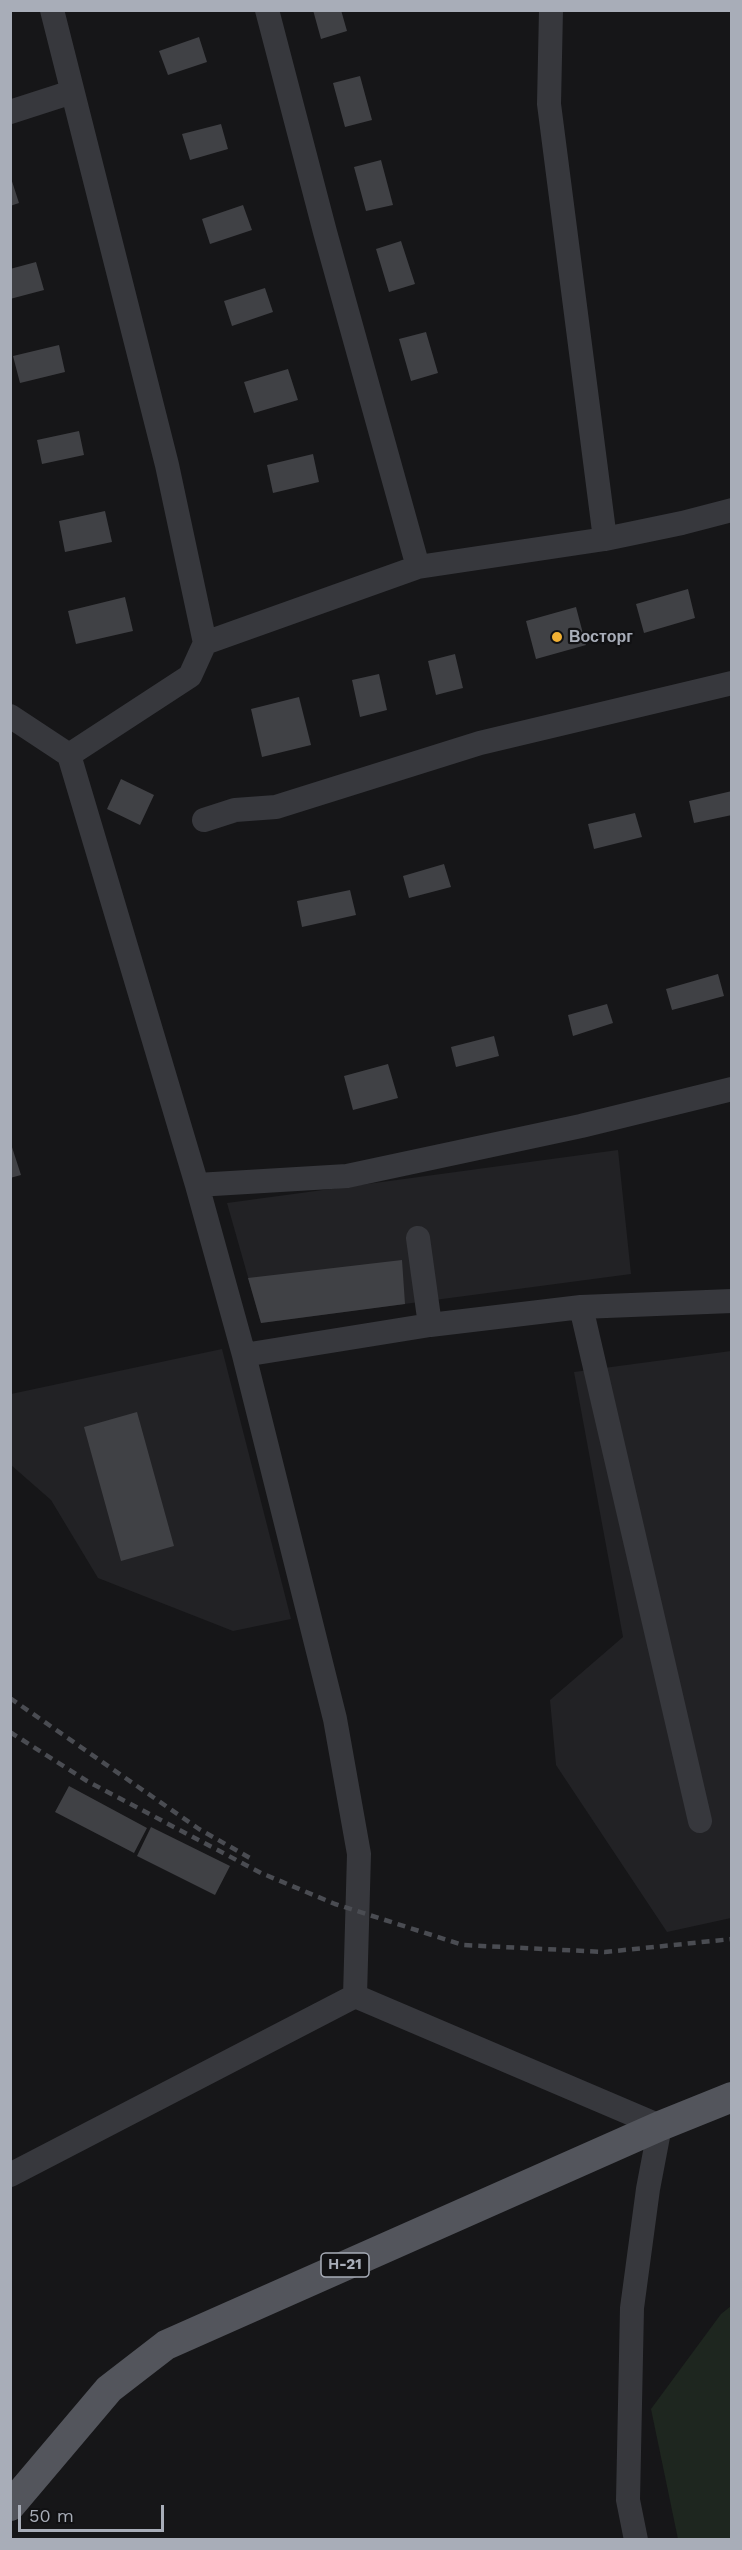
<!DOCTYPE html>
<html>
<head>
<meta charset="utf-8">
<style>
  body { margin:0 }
  #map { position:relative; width:742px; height:2550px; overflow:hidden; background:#161618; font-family:"Work Sans",sans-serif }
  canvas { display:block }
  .frame { position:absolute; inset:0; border:12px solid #a8adb8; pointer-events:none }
  .scale { position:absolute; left:18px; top:2505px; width:146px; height:27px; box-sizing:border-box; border:3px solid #a8adb8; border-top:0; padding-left:8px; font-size:18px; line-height:21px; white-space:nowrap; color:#a8adb8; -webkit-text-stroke:4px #111113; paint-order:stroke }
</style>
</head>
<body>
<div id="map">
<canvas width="742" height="2550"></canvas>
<div class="frame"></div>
<div class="scale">50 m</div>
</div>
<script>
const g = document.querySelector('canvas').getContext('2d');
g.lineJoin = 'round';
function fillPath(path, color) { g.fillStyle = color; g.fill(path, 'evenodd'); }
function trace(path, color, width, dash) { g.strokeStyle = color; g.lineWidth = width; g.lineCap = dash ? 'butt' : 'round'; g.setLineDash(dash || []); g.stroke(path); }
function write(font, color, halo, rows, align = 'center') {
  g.font = font + ' "Work Sans",sans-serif'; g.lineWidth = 4.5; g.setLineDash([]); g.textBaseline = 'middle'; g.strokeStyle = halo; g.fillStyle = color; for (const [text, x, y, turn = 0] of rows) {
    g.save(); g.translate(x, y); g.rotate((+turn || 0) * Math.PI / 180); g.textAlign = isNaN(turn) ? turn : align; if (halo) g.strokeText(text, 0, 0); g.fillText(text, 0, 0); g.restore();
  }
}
fillPath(new Path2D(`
  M618,1150L631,1274L261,1323L227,1203Z
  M222,1349L291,1619L233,1631L98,1578L51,1500L11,1465V1394Z
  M731,1351V1918L667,1932L556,1765L550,1700L623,1637L574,1372Z`), '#222225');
fillPath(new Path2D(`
  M731,2306V2539H678L651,2409L721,2314Z`), '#1e261f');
fillPath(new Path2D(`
  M313,10H341L347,31L321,39Z
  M199,37L207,62L168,75L159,51Z
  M360,76L372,120L345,127L333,83Z
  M221,124L228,149L190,160L182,134Z
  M381,160L393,205L366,211L354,167Z
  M10,175L19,203L10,206Z
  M243,205L252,230L210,244L202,219Z
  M401,241L415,284L389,292L376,249Z
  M36,262L44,290L10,299V269Z
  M265,288L273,312L232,326L224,301Z
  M426,332L438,373L411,381L399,339Z
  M59,345L65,372L20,383L13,356Z
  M288,369L298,400L254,413L244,382Z
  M79,431L84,455L42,464L37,440Z
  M313,454L319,482L273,493L267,465Z
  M105,511L112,542L65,552L59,521Z
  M688,589L695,618L644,633L636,604Z
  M125,597L133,631L76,644L68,611Z
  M576,607L586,645L536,659L526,621Z
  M455,654L463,688L436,695L428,661Z
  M379,674L387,710L360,717L352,680Z
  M299,697L311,745L262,757L251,709Z
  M121,779L154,795L140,825L107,809Z
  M732,791V815L694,823L689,801Z
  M635,813L642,837L594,849L588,824Z
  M444,864L451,887L409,898L403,876Z
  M350,890L356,915L302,927L297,901Z
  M718,974L724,996L672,1010L666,989Z
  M607,1004L613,1023L573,1036L568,1015Z
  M494,1036L499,1056L456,1067L451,1047Z
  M388,1064L398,1098L353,1110L344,1076Z
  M10,1141L21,1175L10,1178Z
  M402,1260L405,1304L261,1323L248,1278Z
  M137,1412L174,1546L121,1561L84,1427Z
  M69,1786L147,1828L134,1853L55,1812Z
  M151,1827L230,1866L215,1895L137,1856Z`), '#404145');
trace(new Path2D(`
  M52,10L167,465L205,643
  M267,10L325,232L418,567
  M551,10L549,104L605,539
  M10,112L72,92
  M10,716L69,755L197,1185L244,1355L335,1719L359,1854L355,1996
  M69,755L190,676L205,643L418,567L605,539L682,523L732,510
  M204,820L235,810L276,807L480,743L732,683
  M197,1185L347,1176L581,1126L732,1089
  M581,1307L700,1821
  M430,1325L581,1307L732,1301
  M244,1355L430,1325L418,1238
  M355,1996L660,2126L648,2189L632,2308L628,2500L636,2540
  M10,2175L355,1996`), '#37383d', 24);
trace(new Path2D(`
  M10,2506L109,2389L166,2345L660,2126L732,2097`), '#53555c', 30);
trace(new Path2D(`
  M10,1698L199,1829L250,1858
  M10,1732L87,1781L261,1873L335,1904L463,1945L605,1952L732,1939`), '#4a4c52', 4.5, [8, 6]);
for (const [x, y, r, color] of [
  [557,637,6,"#f2b134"]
]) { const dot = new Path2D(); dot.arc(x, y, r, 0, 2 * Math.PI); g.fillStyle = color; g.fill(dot); trace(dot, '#111113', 2); }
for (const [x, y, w] of [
  [345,2265,48]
]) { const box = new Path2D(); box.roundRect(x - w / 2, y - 12, w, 24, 4.5); g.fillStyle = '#111113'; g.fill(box); trace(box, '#a8adb8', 1.5); }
write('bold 15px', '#a8adb8', null, [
  ["Н-21",345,2265]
]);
write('bold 16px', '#a8adb8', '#111113', [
  ["Восторг",569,637]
], 'left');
</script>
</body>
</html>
